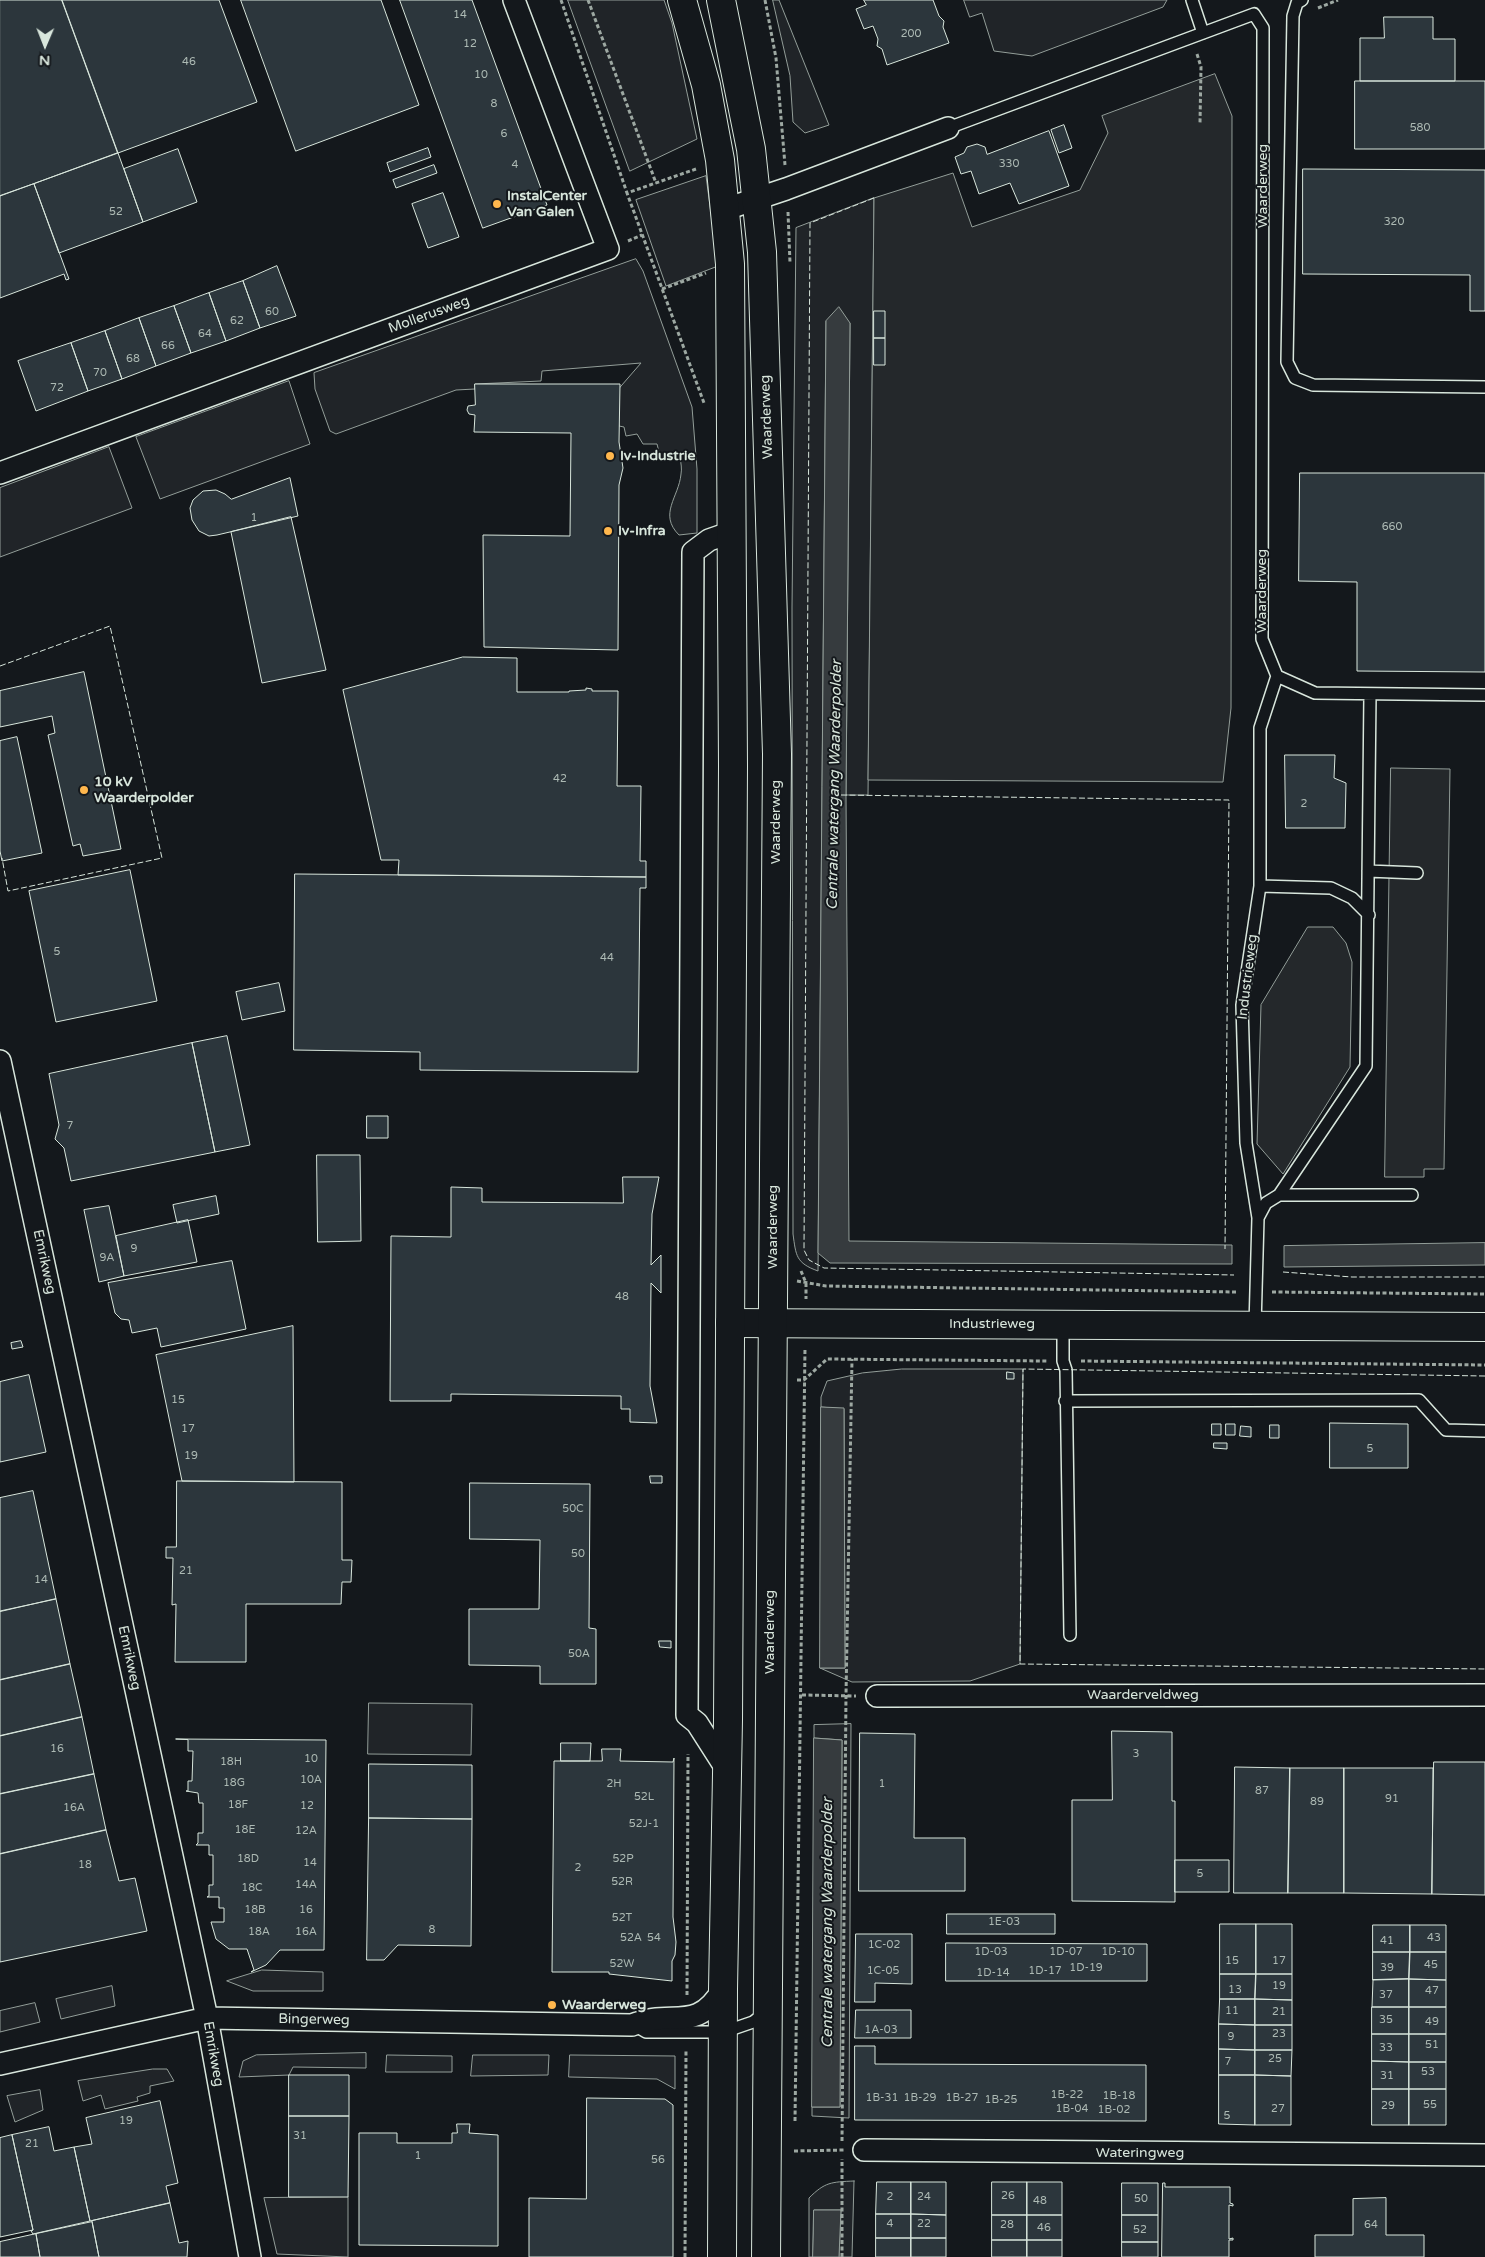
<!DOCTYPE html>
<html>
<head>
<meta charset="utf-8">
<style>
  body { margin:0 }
  #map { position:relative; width:1485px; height:2257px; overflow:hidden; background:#14181c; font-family:"Varela Round",sans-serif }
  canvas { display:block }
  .north { position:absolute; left:20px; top:20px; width:50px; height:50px; -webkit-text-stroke:4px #14181c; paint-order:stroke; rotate:181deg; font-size:14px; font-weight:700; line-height:20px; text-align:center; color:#d8e6dc }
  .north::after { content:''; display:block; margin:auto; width:18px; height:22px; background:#d8e6dc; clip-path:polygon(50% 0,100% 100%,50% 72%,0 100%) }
</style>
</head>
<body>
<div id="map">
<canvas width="1485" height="2257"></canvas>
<div class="north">N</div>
</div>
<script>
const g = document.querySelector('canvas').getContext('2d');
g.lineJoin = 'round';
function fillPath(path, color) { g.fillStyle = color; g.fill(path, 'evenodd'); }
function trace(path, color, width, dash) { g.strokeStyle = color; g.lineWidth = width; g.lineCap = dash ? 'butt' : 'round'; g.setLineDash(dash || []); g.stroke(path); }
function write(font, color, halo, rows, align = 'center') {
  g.font = font + ' "Varela Round",sans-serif'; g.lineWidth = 4; g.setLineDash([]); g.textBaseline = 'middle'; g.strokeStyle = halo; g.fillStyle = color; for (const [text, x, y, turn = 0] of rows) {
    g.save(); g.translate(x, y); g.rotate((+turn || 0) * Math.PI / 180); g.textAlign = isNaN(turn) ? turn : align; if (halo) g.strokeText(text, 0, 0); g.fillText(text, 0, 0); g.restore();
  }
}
const green = new Path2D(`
  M568,0H664L672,23L697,139L630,171Z
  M773,0H779L829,125L805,133L793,122L790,76Z
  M964,0H1167L1163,7L1032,56L994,51L982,13L970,17Z
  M706,176L718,266L666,286L636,200Z
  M874,198L868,795H846L850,323L826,321L818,1271C796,1263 796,1256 793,1234L792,607L796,228Z
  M636,259L643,271L692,407L697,469V533L679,535C658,514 679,497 681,474C682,469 681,463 680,458L660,456L657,444H643L637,434L626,436L624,427L619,426L615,393L641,363L542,371L541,381L475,384V389L456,390L336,434L330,431L315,389L314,373Z
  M289,381L310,444L160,499L136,437Z
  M109,447L132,508L0,557V488Z
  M902,1369H1023L1020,1664L970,1681L852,1682L820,1668H845L844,1409L821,1407V1397L827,1381L862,1373Z
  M369,1703L472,1704L471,1755L368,1754Z
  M851,1724L849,2118L812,2116V2107H840L842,1740L814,1738V1725Z
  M262,1970L323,1972V1991H253L227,1981Z
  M112,1986L115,2006L61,2019L56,1999Z
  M35,2003L40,2022L0,2032V2011Z
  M366,2053V2068L293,2067L289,2075L239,2077L243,2061L256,2055Z
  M387,2055L452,2056V2072H386Z
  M473,2055H549L548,2075L471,2076Z
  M570,2055L675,2056V2089L657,2079L569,2077Z
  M153,2069H167L174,2081L150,2086V2093L137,2097L138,2101L105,2109L101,2095L83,2101L78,2081Z
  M40,2090L43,2110L15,2122L7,2096Z
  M854,2181L852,2257H839L841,2210H814L813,2257H809V2198C825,2182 831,2182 854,2181Z
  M348,2197V2257L277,2254L264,2198Z`);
fillPath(green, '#202428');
trace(green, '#939e99', 1);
const parking = new Path2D(`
  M1215,74L1232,116L1231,708L1223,782L868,780L874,198L953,173L972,227L1080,190L1108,133L1102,116Z
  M1391,768L1450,769L1444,1169H1424V1177H1385Z
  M1308,927H1333L1346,943L1352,962L1350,1067L1283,1174L1257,1144L1261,1005Z`);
fillPath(parking, '#24282b');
trace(parking, '#939e99', 1);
const water = new Path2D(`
  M839,307L850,323L846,795L849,1241L1232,1245V1264L830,1263L818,1253L826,321Z
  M1485,1243V1265L1284,1267V1246Z
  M821,1407L844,1408L845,1668H820Z
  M814,1738L842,1740L840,2107H812Z
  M814,2210H841L839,2257H813Z`);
fillPath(water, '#363b3e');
trace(water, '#939e99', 1);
const building = new Path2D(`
  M0,0H62L118,153L0,196Z
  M62,0H219L257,102L118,153Z
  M241,0H381L419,105L296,151Z
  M400,0H472L547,205L483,228Z
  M864,0H933L939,16L944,21L943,27L949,43L887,65L882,49L877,46L878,39L873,26L864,29L856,9L866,5Z
  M1384,17H1433V39H1455V81H1360V38H1384Z
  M1355,81H1485V149H1355Z
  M1064,125L1072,148L1059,153L1051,130Z
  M1049,131L1069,186L1019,204L1010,183L979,194L971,171L961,174L955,157L964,153L967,147L977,144L985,147L987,154Z
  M428,148L431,157L390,172L387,163Z
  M178,149L197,202L143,222L124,169Z
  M118,153L143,222L59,253L34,184Z
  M434,165L437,173L396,188L393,180Z
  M1303,169L1485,170V311H1470V275L1303,274Z
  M34,184L69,279L66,280L64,274L0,298V196Z
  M443,193L459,237L428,248L412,204Z
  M277,266L296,316L260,328L243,281Z
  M243,281L260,328L226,341L209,293Z
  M209,293L226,341L191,353L174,306Z
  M174,306L191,353L156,366L139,318Z
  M874,311H885V338H874Z
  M139,318L156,366L122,379L105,331Z
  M105,331L122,379L88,391L71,343Z
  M874,338H885V365H874Z
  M71,343L88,391L36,411L18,361Z
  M475,384H620L619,442L623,468L619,485L618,650L484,647L483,535L570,536L571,433L474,432L475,415L469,414L467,410L468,406L475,405Z
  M1300,473H1485V672L1357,671V582L1299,581Z
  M290,478L298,516L217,535L209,536L199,531L192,520L190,508L193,500L203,491L216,490L225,494L231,499Z
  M291,517L326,670L262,683L231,532Z
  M463,657L517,658V692H569V691L586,690V688L592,689V691H618L617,786H641L640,861H646V877L398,875L399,860H381L343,690Z
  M84,672L121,849L83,856L80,844L73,846L48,735L55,733L52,716L0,727V691Z
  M17,737L42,853L2,861L0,851V741Z
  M1285,755H1335L1334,778L1346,783L1345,828H1286Z
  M130,870L157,1001L56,1022L29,891Z
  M295,874L646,877V888H640L638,1072L420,1070V1052L294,1050Z
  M279,983L285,1011L242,1020L236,992Z
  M227,1036L250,1145L215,1152L192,1043Z
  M192,1043L215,1152L71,1181L64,1148L55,1139L59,1125L49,1074Z
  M367,1116H388V1138H367Z
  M317,1155H360L361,1241L318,1242Z
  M623,1177H659L652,1214L651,1265L661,1255V1293L651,1283L650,1386L657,1423L630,1422V1409H621V1396L451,1394V1401H390L391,1236L451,1237V1187L482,1188V1202L623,1203Z
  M216,1196L219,1214L177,1223L173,1205Z
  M109,1206L124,1276L99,1282L84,1210Z
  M188,1220L197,1262L124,1276L116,1236Z
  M232,1261L246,1329L161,1347L157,1328L132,1333L129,1320L121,1319L115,1313L108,1283Z
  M293,1326L294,1482L182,1481L156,1355Z
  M21,1341L23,1347L12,1349L11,1343Z
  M1007,1372L1014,1373V1379H1007Z
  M29,1375L46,1452L0,1462V1382Z
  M1330,1423L1408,1424V1468H1330Z
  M1212,1424H1221V1435H1212Z
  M1226,1424H1235V1435H1226Z
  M1270,1425H1279V1438H1270Z
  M1241,1426L1251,1427V1437L1240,1436Z
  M1214,1443H1227V1449L1214,1448Z
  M650,1476H662V1483H651Z
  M177,1481L342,1482V1560H352L351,1582H342L341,1604H246V1662H175L176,1604L172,1605L173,1558H166V1547H176Z
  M470,1483L590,1484L589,1628L596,1629V1684H540V1666L469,1665V1609H539L540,1540L470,1539Z
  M33,1491L56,1599L0,1611V1498Z
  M56,1599L70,1664L0,1680V1612Z
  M659,1641H671V1648L660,1647Z
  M70,1664L82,1717L0,1736V1680Z
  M82,1717L94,1774L0,1794V1736Z
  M1112,1731L1172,1732V1801H1175V1902L1072,1901V1800H1112Z
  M860,1733L915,1734L914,1838H965V1891H859Z
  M176,1739L326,1740L324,1950H280L266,1965L251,1972L254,1970L247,1949H229L216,1939L211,1922H224V1908H219V1897H207L209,1896V1885H213V1855H209V1845H196L198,1843V1833H203V1803H199L198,1793L186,1791H188V1781H192L193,1751H188V1740Z
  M561,1743H591L590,1761H561Z
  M602,1749H621L620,1761L673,1762L674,1758L673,1917L676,1942L675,1955L672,1961V1981L609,1974V1972H552L554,1761H602Z
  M1434,1762H1485V1895L1432,1894Z
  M369,1764L472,1765V1819L369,1818Z
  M1235,1767L1290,1768L1288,1893H1234Z
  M1290,1768H1344V1893H1288Z
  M1344,1768H1433L1432,1894L1344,1893Z
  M94,1774L106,1830L0,1854V1794Z
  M369,1818L472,1819L471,1946L398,1945L384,1960H367Z
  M106,1830L119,1881L135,1878L147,1931L0,1962V1854Z
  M1175,1860H1229V1892H1175Z
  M947,1914H1055V1934H947Z
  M1220,1924H1256V1974H1220Z
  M1256,1924H1292V1974H1256Z
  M1373,1925H1410V1952H1373Z
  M1410,1925H1446V1952H1410Z
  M856,1934H912V1984L875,1983V2002H855Z
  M946,1943L1147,1944V1981H946Z
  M1373,1952H1410L1409,1979L1373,1980Z
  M1410,1952H1446V1980L1409,1979Z
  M1220,1974H1256L1255,1999H1220Z
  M1256,1974H1292V2000L1255,1999Z
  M1409,1979L1446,1980V2007H1409Z
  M1409,1979V2007H1372L1373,1980Z
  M1220,1999H1255V2025L1219,2024Z
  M1255,1999L1292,2000V2025H1255Z
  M1372,2007H1409V2034H1372Z
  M1409,2007H1446V2034H1409Z
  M856,2010H911V2038H855Z
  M1219,2024L1255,2025V2050L1219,2049Z
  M1255,2025H1292V2050H1255Z
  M1372,2034H1409V2062L1372,2061Z
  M1409,2034H1446V2062H1409Z
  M855,2046H875V2064L1146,2065V2121L855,2120Z
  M1219,2049L1255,2050V2075H1219Z
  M1255,2050H1292L1291,2076L1255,2075Z
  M1372,2061L1409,2062V2089H1372Z
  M1409,2062H1446V2089H1409Z
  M289,2075H349V2116H289Z
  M1219,2075H1255V2125L1219,2124Z
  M1255,2075L1291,2076V2125H1255Z
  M1372,2089H1409V2125H1372Z
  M1409,2089H1446V2125H1409Z
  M587,2098L665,2099L673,2105V2257H529V2198L586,2199Z
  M160,2101L178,2183L166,2186L170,2203L90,2221L74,2147L92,2144L86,2118Z
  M289,2116H349L348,2197H289Z
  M457,2124H470L469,2133L498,2135V2246L359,2245V2133H397V2143H452V2133H457Z
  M49,2127L54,2151L74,2147L90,2221L33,2234L31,2231L33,2230L12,2135Z
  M12,2135L33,2230L0,2237V2138Z
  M877,2182H911V2214H876Z
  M911,2182H946V2215L911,2214Z
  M992,2182H1027V2215H992Z
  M1027,2182H1062V2215H1027Z
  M1122,2183H1158V2215H1122Z
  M1163,2183H1165V2187H1230V2203L1233,2204V2206L1229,2205V2239L1233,2238V2240H1229V2257H1162Z
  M1386,2198V2235H1424V2257H1315V2235H1353V2199Z
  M170,2203L179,2243L188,2241L187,2257H99L92,2221Z
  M876,2214H911V2238H876Z
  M911,2214L946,2215V2238H911Z
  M992,2215H1027V2240H992Z
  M1027,2215H1062V2240H1027Z
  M1122,2215H1158V2242H1122Z
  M92,2222L99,2257H40L36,2234Z
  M36,2234L40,2257H0V2242Z
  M876,2238H911V2257H876Z
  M911,2238H946V2257H911Z
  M992,2240H1027V2257H992Z
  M1027,2240H1062V2257H1027Z
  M1122,2242H1158V2257H1122Z`);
fillPath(building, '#2c363c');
trace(building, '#d8e6dc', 1);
const service = new Path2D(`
  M1192,0L1203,33
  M1302,0L1297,3L1293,16L1287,362L1295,378L1313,385L1485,387
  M948,128L1254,14L1263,28L1262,639L1277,676L1315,693L1485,695
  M1368,871L1417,873
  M1260,886L1331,888L1352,898L1369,915
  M1279,1195L1366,1066L1370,694
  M1258,1218L1266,1203L1279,1195H1412
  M1063,1325V1361L1066,1370L1070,1635
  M1255,1326L1258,1218L1246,1143L1242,1005L1260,886V728L1277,676
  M1065,1401L1419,1400L1446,1430L1485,1431
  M634,2025L646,2032H724L753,2022L766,2012`);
const minor = new Path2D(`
  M726,209L786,189L948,128
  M0,473L608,249L514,0
  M0,1061L207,2018L250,2257
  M877,1696L1485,1695
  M727,1770L697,1723L687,1715L693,552L709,540L732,532
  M0,2064L207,2018L632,2025C671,2008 696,2035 723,1989
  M864,2150L1485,2155`);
const tertiary = new Path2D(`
  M730,1323L1485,1327`);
const primary = new Path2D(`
  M682,0L706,85L720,160L730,264L733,766L728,1720L723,1989L722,2257
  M721,0L751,149L762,252L777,754L766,2257`);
trace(service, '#d8e6dc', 14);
trace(minor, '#d8e6dc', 24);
trace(tertiary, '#d8e6dc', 30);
trace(primary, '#d8e6dc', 30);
trace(new Path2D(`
  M561,0L627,193
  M588,0L656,183
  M765,0L776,58L785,165
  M1318,8L1338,0
  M1197,54L1201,67L1200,123
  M696,169L627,193L704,403
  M788,212L790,263
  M628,241L642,235
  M662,289L706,273
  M801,1271L806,1283V1299
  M797,1281L826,1286L1238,1292
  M1272,1292L1485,1294
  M1081,1361L1485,1365
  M797,1380H804L827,1359L1047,1361
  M802,1695L856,1696
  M687,1995L688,1754
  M795,2121L805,1348
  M842,2141L846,1695L852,1359
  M794,2151L844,2150
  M685,2257L686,2049
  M842,2257V2159`), '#9da8a2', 3, [4, 2.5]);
trace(service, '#14181c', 11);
trace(minor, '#14181c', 21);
trace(tertiary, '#14181c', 28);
trace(primary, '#14181c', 28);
trace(new Path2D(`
  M874,198L810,223L804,1250L809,1260L824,1268L1234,1275
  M0,666L110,626L162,858L8,891L2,858
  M841,795L1229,800L1225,1249
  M1283,1272L1352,1277H1485
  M1485,1376L1023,1369L1020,1664L1485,1669`), '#d8e6dc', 1, [6, 2.5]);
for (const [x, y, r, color] of [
  [497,204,5,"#ffb74d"],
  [610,456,5,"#ffb74d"],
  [608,531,5,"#ffb74d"],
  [84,790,5,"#ffb74d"],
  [552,2005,5,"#ffb74d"]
]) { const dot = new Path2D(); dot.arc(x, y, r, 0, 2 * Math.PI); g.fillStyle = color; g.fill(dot); trace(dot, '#14181c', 2); }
write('11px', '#adbab4', null, [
  ["14",460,15],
  ["200",911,34],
  ["12",470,44],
  ["46",189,62],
  ["10",481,75],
  ["8",494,104],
  ["580",1420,128],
  ["6",504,134],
  ["330",1009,164],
  ["4",515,165],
  ["52",116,212],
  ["320",1394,222],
  ["60",272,312],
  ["62",237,321],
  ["64",205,334],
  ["66",168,346],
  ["68",133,359],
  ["70",100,373],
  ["72",57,388],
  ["1",254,518],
  ["660",1392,527],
  ["42",560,779],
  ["2",1304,804],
  ["5",57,952],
  ["44",607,958],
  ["7",70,1126],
  ["9",134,1249],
  ["9A",107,1258],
  ["48",622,1297],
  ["15",178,1400],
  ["17",188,1429],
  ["5",1370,1449],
  ["19",191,1456],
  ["50C",573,1509],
  ["50",578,1554],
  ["21",186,1571],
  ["14",41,1580],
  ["50A",579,1654],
  ["16",57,1749],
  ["3",1136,1754],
  ["10",311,1759],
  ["18H",231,1762],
  ["10A",311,1780],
  ["18G",234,1783],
  ["2H",614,1784],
  ["1",882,1784],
  ["87",1262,1791],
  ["52L",644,1797],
  ["91",1392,1799],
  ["89",1317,1802],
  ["18F",238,1805],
  ["12",307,1806],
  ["16A",74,1808],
  ["52J-1",644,1824],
  ["18E",245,1830],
  ["12A",306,1831],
  ["18D",248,1859],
  ["52P",623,1859],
  ["14",310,1863],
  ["18",85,1865],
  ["2",578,1868],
  ["5",1200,1874],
  ["52R",622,1882],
  ["14A",306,1885],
  ["18C",252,1888],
  ["18B",255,1910],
  ["16",306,1910],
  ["52T",622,1918],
  ["1E-03",1004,1922],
  ["8",432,1930],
  ["18A",259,1932],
  ["16A",306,1932],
  ["52A",631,1938],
  ["54",654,1938],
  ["43",1434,1938],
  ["41",1387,1941],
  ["1C-02",884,1945],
  ["1D-03",991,1952],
  ["1D-07",1066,1952],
  ["1D-10",1118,1952],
  ["15",1232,1961],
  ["17",1279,1961],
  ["52W",622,1964],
  ["45",1431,1965],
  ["1D-19",1086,1968],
  ["39",1387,1968],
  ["1C-05",883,1971],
  ["1D-17",1045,1971],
  ["1D-14",993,1973],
  ["19",1279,1986],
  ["13",1235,1990],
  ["47",1432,1991],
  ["37",1386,1995],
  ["11",1232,2011],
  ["21",1279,2012],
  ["35",1386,2020],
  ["49",1432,2022],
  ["1A-03",881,2030],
  ["23",1279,2034],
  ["9",1231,2037],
  ["51",1432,2045],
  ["33",1386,2048],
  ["25",1275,2059],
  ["7",1228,2062],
  ["53",1428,2072],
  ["31",1387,2076],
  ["1B-22",1067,2095],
  ["1B-18",1119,2096],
  ["1B-31",882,2098],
  ["1B-29",920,2098],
  ["1B-27",962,2098],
  ["1B-25",1001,2100],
  ["55",1430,2105],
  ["29",1388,2106],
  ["1B-04",1072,2109],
  ["27",1278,2109],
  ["1B-02",1114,2110],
  ["5",1227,2116],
  ["19",126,2121],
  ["31",300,2136],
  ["21",32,2144],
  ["1",418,2156],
  ["56",658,2160],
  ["26",1008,2196],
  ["2",890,2197],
  ["24",924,2197],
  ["50",1141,2199],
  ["48",1040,2201],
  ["4",890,2224],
  ["22",924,2224],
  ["28",1007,2225],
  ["64",1371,2225],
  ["46",1044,2228],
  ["52",1140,2230]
]);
write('14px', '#d8e6dc', '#14181c', [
  ["Waarderweg",1263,186,-90],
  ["Mollerusweg",429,315,-20],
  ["Waarderweg",767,417,-92],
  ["Waarderweg",1262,591,-90],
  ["Waarderweg",776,822,-90],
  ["Industrieweg",1248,977,-83],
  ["Waarderweg",773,1227,-90],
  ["Emrikweg",44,1262,78],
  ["Industrieweg",992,1324],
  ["Waarderweg",770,1632,-90],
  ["Emrikweg",129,1658,78],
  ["Waarderveldweg",1143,1695],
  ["Bingerweg",314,2020,1],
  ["Emrikweg",213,2054,80],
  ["Wateringweg",1140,2153]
]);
write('bold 14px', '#d8e6dc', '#14181c', [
  ["InstalCenter",507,196],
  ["Van Galen",507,212],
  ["Iv-Industrie",620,456],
  ["Iv-Infra",618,531],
  ["10 kV",94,782],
  ["Waarderpolder",94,798],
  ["Waarderweg",562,2005]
], 'left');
write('italic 15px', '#d8e6dc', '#14181c', [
  ["Centrale watergang Waarderpolder",835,785,-89],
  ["Centrale watergang Waarderpolder",828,1923,-90]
]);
</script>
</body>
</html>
